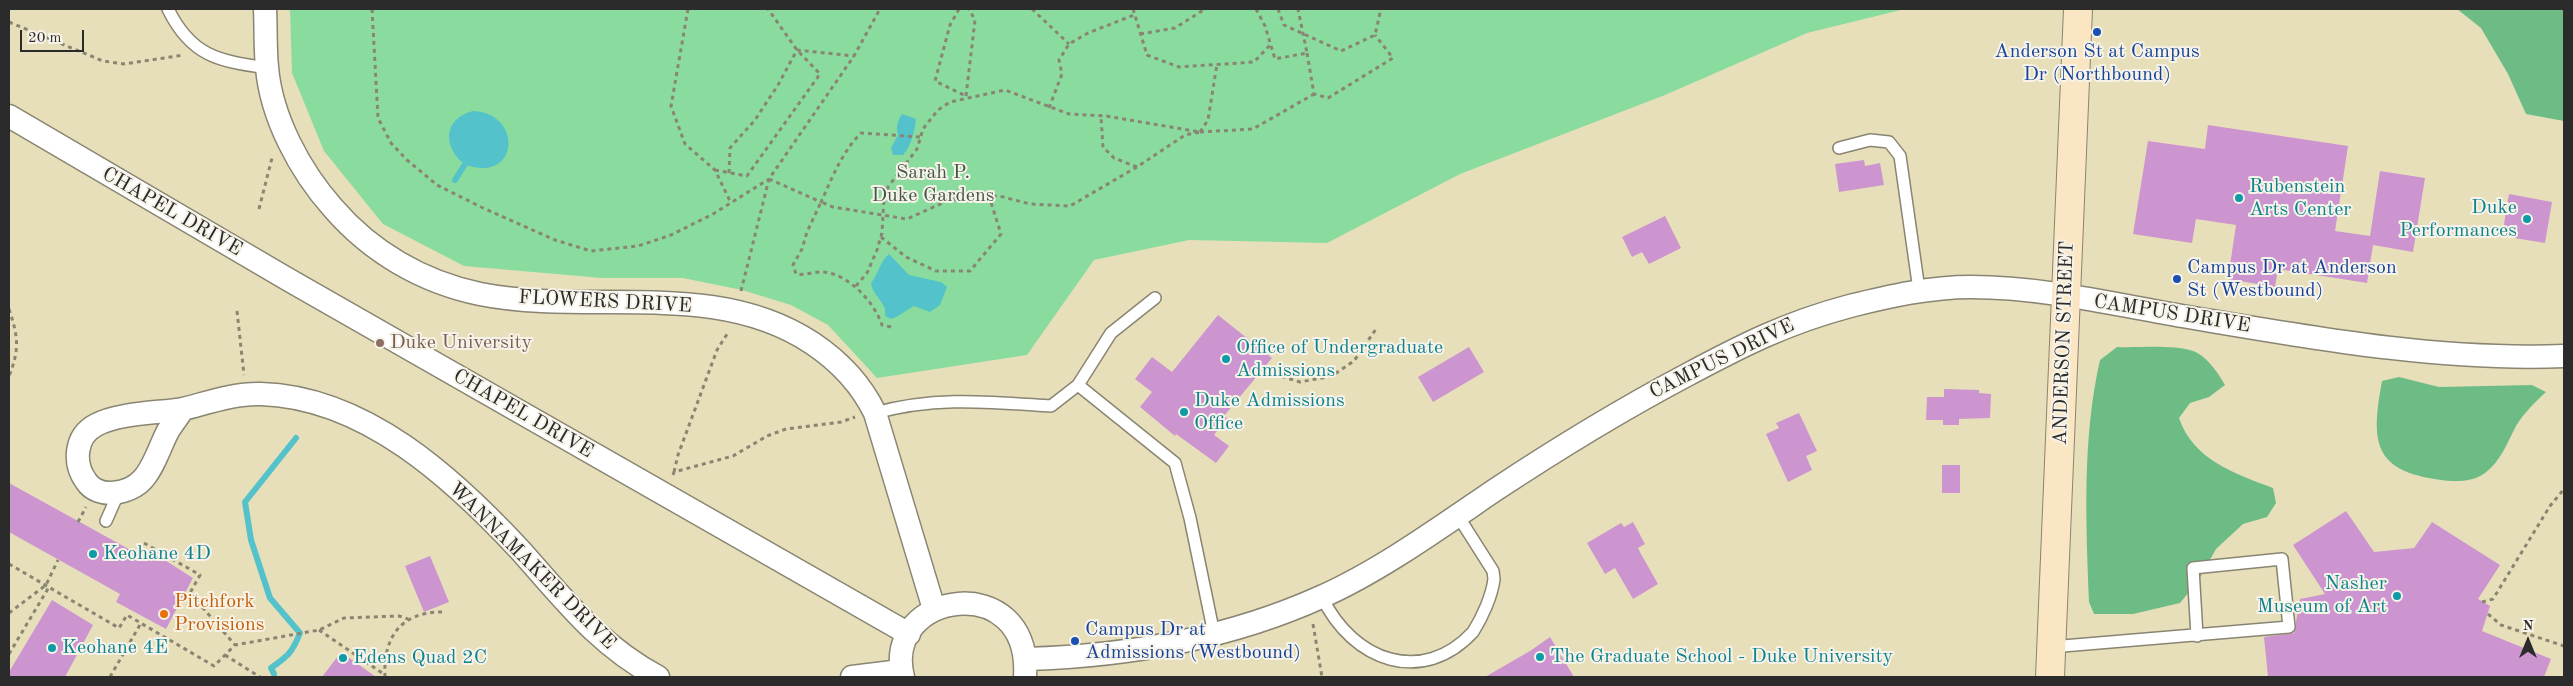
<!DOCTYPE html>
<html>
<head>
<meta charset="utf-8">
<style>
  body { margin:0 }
  #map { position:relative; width:2573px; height:686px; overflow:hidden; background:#e7dfba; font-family:"Old Standard TT",serif }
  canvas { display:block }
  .frame { position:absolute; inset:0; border:10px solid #2b2b2b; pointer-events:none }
  .north { position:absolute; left:2503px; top:616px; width:50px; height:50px; -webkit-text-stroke:4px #f7f3e8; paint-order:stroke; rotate:0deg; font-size:14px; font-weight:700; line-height:20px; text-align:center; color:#2b2b2b }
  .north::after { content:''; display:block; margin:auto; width:18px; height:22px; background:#2b2b2b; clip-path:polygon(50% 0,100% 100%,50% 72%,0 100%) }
  .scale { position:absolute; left:20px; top:30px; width:64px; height:22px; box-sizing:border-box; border:2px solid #2b2b2b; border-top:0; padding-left:6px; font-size:15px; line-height:18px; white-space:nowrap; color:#2b2b2b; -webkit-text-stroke:4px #f7f3e8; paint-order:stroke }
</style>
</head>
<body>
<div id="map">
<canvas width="2573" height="686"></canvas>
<div class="frame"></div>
<div class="north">N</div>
<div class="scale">20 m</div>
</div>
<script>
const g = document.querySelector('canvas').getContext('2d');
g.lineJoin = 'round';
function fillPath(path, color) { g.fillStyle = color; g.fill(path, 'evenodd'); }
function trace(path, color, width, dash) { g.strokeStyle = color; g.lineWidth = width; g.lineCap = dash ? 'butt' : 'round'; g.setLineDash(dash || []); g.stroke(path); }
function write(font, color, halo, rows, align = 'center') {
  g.font = font + ' "Old Standard TT",serif'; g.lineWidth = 4; g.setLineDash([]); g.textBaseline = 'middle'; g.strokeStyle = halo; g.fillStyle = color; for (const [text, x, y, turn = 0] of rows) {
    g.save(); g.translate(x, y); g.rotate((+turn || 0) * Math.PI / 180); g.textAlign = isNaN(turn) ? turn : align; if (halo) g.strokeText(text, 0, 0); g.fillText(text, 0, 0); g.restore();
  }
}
fillPath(new Path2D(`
  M290,9H1905L1807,33L1665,95L1460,174L1327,243L1189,240L1094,260L1027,355L877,378L828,325L791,305L742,290L683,278H602L464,266L383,224L324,151L292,73Z`), '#89dc9e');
fillPath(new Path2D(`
  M2457,9H2564V121L2526,114L2508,74L2481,28Z
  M2117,347C2141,348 2170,344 2193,351C2207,356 2218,373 2225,385L2209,397L2190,403L2179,418C2193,460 2236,474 2273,488L2276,503L2267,517L2243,524L2216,549L2198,581L2180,603L2133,614H2094L2089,602C2086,522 2082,439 2100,360Z
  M2399,377L2439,387L2532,385L2546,392C2535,402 2524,413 2516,426C2507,443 2501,461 2485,473C2474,482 2454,482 2441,480C2372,471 2371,441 2382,381Z`), '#6ebc85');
fillPath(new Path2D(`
  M473,111C521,113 520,177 473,167C464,165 457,159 453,151C443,132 453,116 473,111Z
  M902,114L916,119C915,130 911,147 903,155H893L891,148L898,135C896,126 897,122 902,114Z
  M889,254L909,275L941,282L947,287L940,305L930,312L914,306C906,310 899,317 891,319L885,316C888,303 873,297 871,283C878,275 880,261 889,254Z`), '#54c2ca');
trace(new Path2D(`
  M455,180L469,158
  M274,674L271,668C288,656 292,653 300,633L270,598L251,540L245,502L296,438`), '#54c2ca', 6);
fillPath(new Path2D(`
  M2208,125L2348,146L2335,231L2370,236L2380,171L2425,178L2413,252L2373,245L2367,283L2278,269L2275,287L2228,279L2236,225L2196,219L2192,243L2133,234L2148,141L2205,149Z
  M1864,160L1865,166L1880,163L1884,185L1839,192L1835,164Z
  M2509,194L2552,202L2545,243L2502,236Z
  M1665,216L1681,248L1649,264L1642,252L1632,257L1622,237Z
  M1218,315L1272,358L1224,416L1227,418L1214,435L1229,446L1216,463L1176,434L1175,436L1140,407L1152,392L1135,379L1152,357L1172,372Z
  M1469,347L1484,372L1433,402L1418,377Z
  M1944,389L1979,390V393L1991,394L1990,418L1959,419V425H1943V420H1926L1927,397H1944Z
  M1799,413L1817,451L1806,456L1812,470L1788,482L1766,434L1779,428L1776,423Z
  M1942,465H1960V493H1942Z
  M9,483L145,558L149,550L193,578L166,629L116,602L120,594L9,532Z
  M2346,511L2374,552L2414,548L2432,522L2500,565L2478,599L2490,606L2482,631L2551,659L2544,677H2268L2264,637L2294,633L2300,599L2325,594L2293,545Z
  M1633,522L1645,544L1638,548L1641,554L1658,584L1633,599L1615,568L1605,574L1587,543L1621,523L1624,527Z
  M430,556L449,602L424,612L405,566Z
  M52,600L93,625L65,677H9V672Z
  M1550,637L1574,677H1485L1530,651Z
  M341,652L376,677H322Z`), '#cc95d0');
const lane = new Path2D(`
  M168,9C191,56 218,61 267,68
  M1839,148L1870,140L1889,142L1900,156L1919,290
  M1078,385L1175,463L1190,518L1214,634
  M875,413C936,396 989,402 1051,406L1078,385L1111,333L1155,298
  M106,521L118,494
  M1322,597C1353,662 1423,686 1473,632C1482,618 1492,596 1494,579L1493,571L1458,516
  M2051,647L2289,627L2282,559L2193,568L2197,636`);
const street = new Path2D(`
  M265,9C266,28 265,48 267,67C271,117 300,171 333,208C371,252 422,282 480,294C590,316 714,278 812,343C839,361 861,384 875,413L934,609
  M9,116L289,280L909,634
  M183,409C207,403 235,393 261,394C365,397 453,478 520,550C564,599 598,645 658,677
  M183,409C178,417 172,424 168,431C160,446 154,467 143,479C130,494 98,500 86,481C73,463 75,436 96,425C118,413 158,413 183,409Z
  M1026,659C1128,656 1228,639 1321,597C1380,571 1442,526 1495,490C1557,449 1619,411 1685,376C1743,345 1786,323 1850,306C1890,296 1930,287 1971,287C2041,287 2113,304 2182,316C2308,337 2436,361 2564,356
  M852,677L901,671
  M903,677C881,591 1032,568 1025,677`);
const secondary = new Path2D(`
  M2050,677L2078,9`);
trace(lane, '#898572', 14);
trace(street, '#898572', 25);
trace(secondary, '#898572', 30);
trace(new Path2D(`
  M372,9L378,118L391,143L407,160L437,185L481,207L555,240L591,251L638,246L671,235L713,214L769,179
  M688,9L671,106L685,144L715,170L731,203
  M959,9L950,25L935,81L966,96
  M1032,9L1069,44
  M1133,9L1147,55L1179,67L1254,62L1271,44
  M1256,9L1265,26L1275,59L1307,53L1298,9
  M1278,9L1284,25L1341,51L1375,35L1381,9
  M9,22L103,61L124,64L184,55
  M1140,34L1175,28L1205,9
  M1307,53L1314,94L1328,98L1393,58L1375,35
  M966,96L975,20L969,9
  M1049,108L1062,74L1059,60L1069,44L1088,33L1134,15
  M1200,132L1253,129L1314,94
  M1200,132L1208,120L1217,64
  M715,170L747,176L820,74L797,50L768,9
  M729,173L730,148L755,120L778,85L797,50L854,56
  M769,179L821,202C832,178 842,152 861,133L920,137
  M259,209L272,158
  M881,237L906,257L936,271H970L1001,234L988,193
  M856,286L867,273L877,250L882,233L884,198L888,187L917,149L923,129L938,110L950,102L1005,90L1069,114L1106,116L1200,132L1185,135L1137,167L1114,158L1103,147L1101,116
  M741,291L769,179L854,56L880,9
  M9,309C18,336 20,349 9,376
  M237,311L244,375
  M891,327L882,325C874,302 849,274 823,272C814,271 805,276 796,274L793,265L802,249L807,232L821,202L833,207L907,219L947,201L977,196H999L1030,204L1070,206L1137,167
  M1274,374L1300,382L1332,376L1354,361L1376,329
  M674,472L678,455L717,350L729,331
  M673,475L674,472L733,456L767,436L786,429L841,422L855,417
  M78,522L86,507
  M144,543L200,575L190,593L235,645
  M9,564L119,628L127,615L214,666L235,645L319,630L344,618L399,616L408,619
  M2482,602L2493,599L2550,506L2564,489
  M9,613L46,585L58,560
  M2488,614L2501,625L2564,646
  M1313,624L1322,677
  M319,630L385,675
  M9,654L49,587
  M225,655L260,677
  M110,677L141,623
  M385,677C383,638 400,612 442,612`), '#898572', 3, [4, 4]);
trace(lane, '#fff', 11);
trace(street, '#fff', 22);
trace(secondary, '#fbe6c4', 28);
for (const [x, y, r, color] of [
  [2097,32,5,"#1a4fb4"],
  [2239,198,5,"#0f9aa8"],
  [2527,219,5,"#0f9aa8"],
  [2177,279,5,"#1a4fb4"],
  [380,343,5,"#8d6e63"],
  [1226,359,5,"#0f9aa8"],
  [1184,412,5,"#0f9aa8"],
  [93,554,5,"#0f9aa8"],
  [2397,596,5,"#0f9aa8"],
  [164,614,5,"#e8710a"],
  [1075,641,5,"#1a4fb4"],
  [52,648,5,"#0f9aa8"],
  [1540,657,5,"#0f9aa8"],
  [343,658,5,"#0f9aa8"]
]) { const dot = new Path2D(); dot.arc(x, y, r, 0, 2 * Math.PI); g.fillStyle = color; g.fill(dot); trace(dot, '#f7f3e8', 2); }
write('20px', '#164399', '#f7f3e8', [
  ["Anderson St at Campus",2097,52,"center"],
  ["Dr (Northbound)",2097,75,"center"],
  ["Campus Dr at Anderson",2187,268],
  ["St (Westbound)",2187,291],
  ["Campus Dr at",1085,630],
  ["Admissions (Westbound)",1085,653]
], 'left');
write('20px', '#425748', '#f7f3e8', [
  ["Sarah P.",933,173],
  ["Duke Gardens",933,196]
]);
write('20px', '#0d838f', '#f7f3e8', [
  ["Rubenstein",2249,187],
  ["Arts Center",2249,210],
  ["Duke",2517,208,"right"],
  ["Performances",2517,231,"right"],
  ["Office of Undergraduate",1236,348],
  ["Admissions",1236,371],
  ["Duke Admissions",1194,401],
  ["Office",1194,424],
  ["Keohane 4D",103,554],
  ["Nasher",2387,584,"right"],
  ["Museum of Art",2387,607,"right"],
  ["Keohane 4E",62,648],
  ["The Graduate School - Duke University",1550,657],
  ["Edens Quad 2C",353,658]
], 'left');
write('20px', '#2b2b2b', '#f7f3e8', [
  ["CHAPEL DRIVE",172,212,30],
  ["FLOWERS DRIVE",605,302,3],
  ["CAMPUS DRIVE",2172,314,9],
  ["ANDERSON STREET",2064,343,-88],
  ["CAMPUS DRIVE",1722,359,-26],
  ["CHAPEL DRIVE",523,414,30],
  ["WANNAMAKER DRIVE",532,566,45]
]);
write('20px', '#785e54', '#f7f3e8', [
  ["Duke University",390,343]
], 'left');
write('20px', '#c56008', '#f7f3e8', [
  ["Pitchfork",174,602],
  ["Provisions",174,625]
], 'left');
</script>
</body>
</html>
